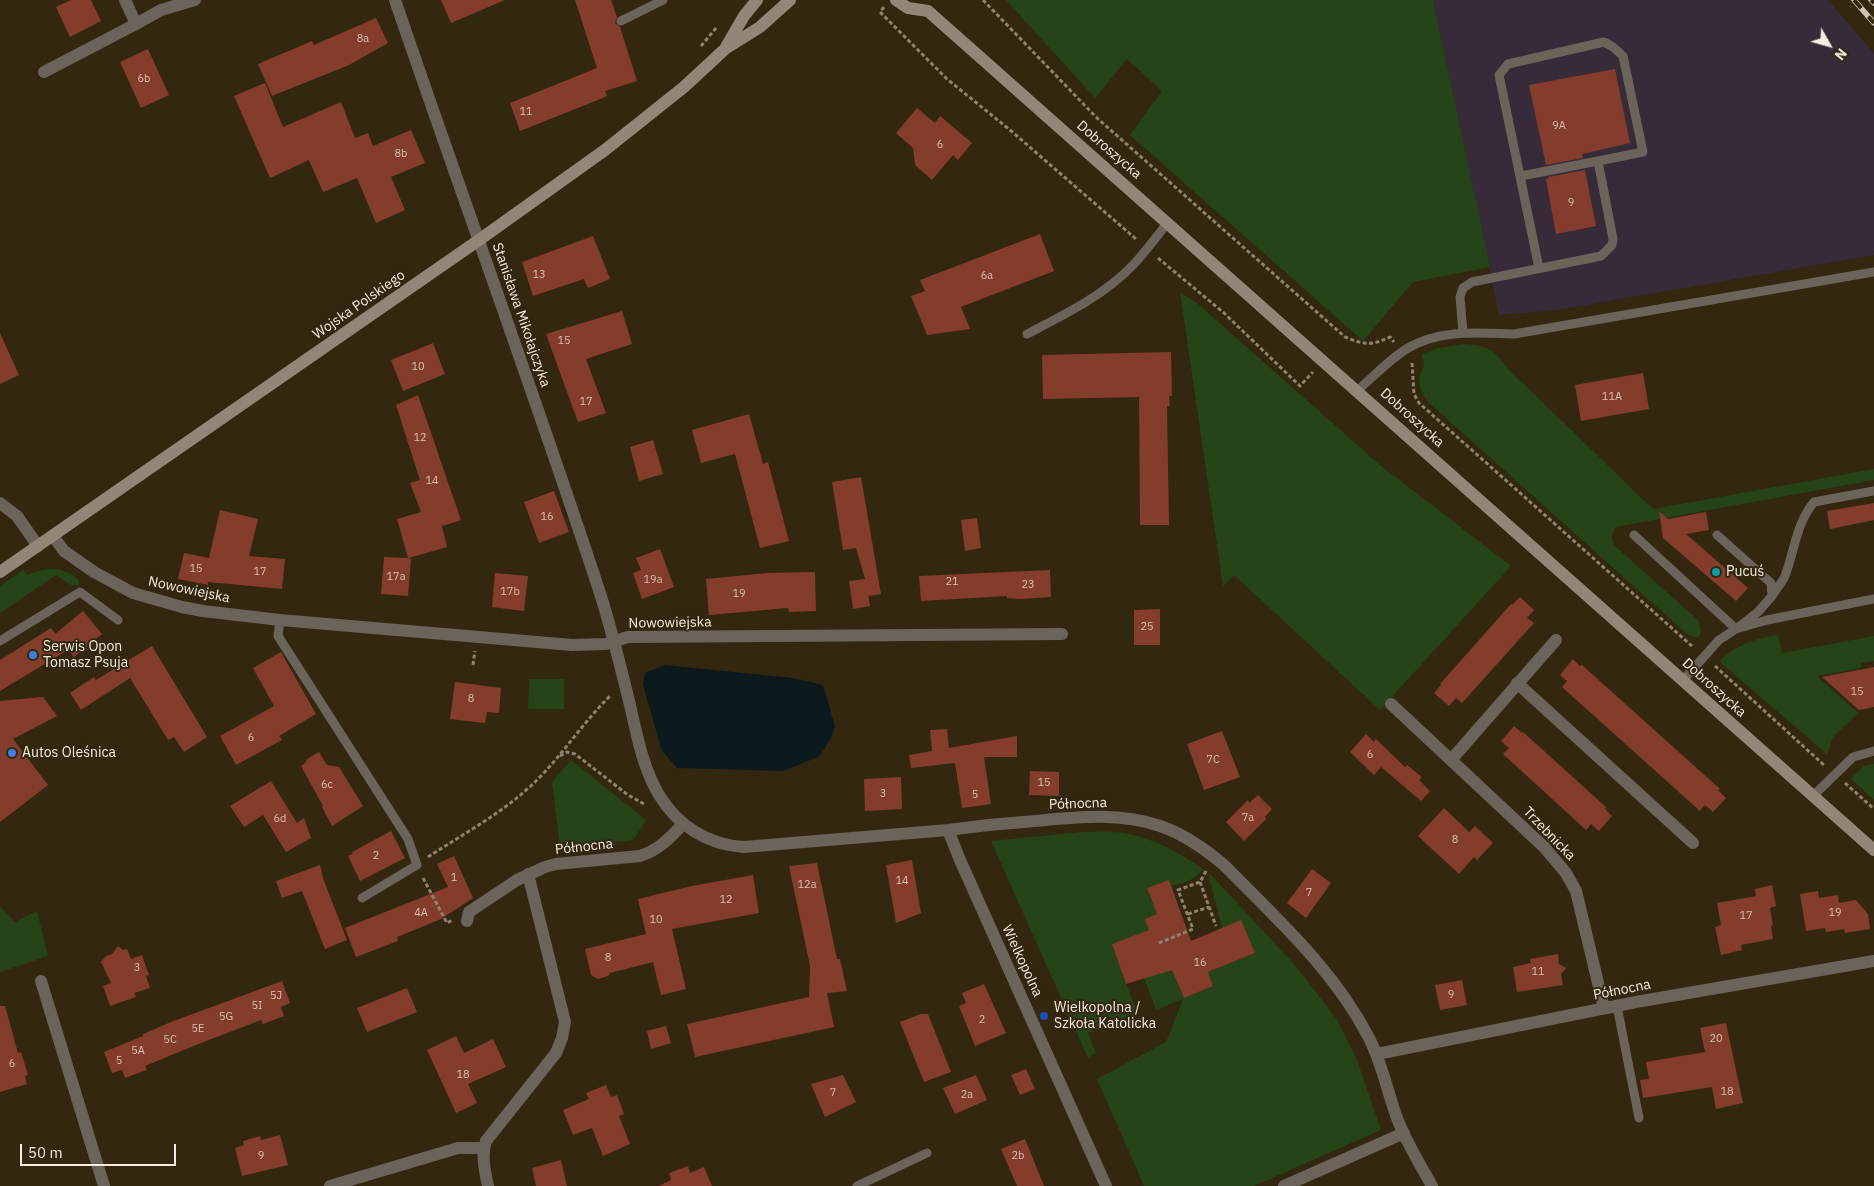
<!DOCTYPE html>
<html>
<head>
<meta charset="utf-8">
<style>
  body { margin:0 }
  #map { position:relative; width:1874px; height:1186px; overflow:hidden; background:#332710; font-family:"IBM Plex Sans",sans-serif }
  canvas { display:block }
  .north { position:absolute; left:1804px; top:20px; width:50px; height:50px; -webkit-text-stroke:4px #332710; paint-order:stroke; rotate:128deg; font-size:14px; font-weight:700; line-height:20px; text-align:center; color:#f5eee0 }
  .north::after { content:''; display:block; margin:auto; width:18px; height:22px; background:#f5eee0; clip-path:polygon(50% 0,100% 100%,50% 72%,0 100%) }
  .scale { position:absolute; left:20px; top:1144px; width:156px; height:22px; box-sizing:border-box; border:2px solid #f5eee0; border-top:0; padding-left:6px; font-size:15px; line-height:18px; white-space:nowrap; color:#f5eee0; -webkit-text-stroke:4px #332710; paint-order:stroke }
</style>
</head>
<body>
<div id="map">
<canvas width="1874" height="1186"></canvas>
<div class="north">N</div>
<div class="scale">50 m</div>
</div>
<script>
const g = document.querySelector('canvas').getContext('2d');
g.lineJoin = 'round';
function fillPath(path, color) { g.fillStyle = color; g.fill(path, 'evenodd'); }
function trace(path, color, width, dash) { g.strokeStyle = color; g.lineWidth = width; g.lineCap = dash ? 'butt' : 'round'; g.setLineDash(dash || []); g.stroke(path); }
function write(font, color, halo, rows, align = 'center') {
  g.font = font + ' "IBM Plex Sans",sans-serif'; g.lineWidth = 4; g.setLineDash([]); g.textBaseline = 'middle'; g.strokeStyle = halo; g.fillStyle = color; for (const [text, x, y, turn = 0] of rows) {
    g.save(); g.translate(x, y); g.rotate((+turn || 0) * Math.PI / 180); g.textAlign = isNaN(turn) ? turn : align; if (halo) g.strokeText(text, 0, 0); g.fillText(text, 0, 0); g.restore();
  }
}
fillPath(new Path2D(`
  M1433,0H1828L1874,53V255L1557,310L1499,315Z`), '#382b39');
fillPath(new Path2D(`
  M1006,0H1433L1490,267L1413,282L1363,341L1130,135L1162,91L1127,59L1095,98Z
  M1180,292L1198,304L1380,465L1511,566L1380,710L1234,575L1223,586Z
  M1465,344C1488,346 1495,350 1508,369L1653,509L1874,469V480L1616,527C1611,535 1611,538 1615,546L1699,621L1701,631L1699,637H1695L1687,634L1428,402C1419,390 1416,380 1424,366L1422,354L1437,348Z
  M23,570L27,575C43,568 67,565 79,581V585H71L56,575L0,613V586Z
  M1778,635L1782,653L1874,636V661L1861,663V668L1817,676L1858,713L1833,737L1827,754L1721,663L1720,660C1736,645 1757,638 1778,635Z
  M529,679H564V709H528Z
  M571,760L646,820L633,840L560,847L552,782Z
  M1874,764V800L1851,779L1863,766Z
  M1081,832C1092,832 1103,831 1113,832C1146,834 1177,851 1203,869C1191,886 1166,887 1147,888L1157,914L1164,952L1184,998L1213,986L1208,972L1255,953L1222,928L1208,873L1213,877L1295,965L1336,1018L1357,1060L1381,1130L1254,1186H1144L1097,1079L1166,1042L1183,999L1156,1010L1129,938L1112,944L1137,1013L1088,1033L1096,1053L1088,1058L991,841Z
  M0,907L15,922L37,911L48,956L0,972Z`), '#254418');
fillPath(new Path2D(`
  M665,665L793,678L823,685L835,726L831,738L820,756L783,771L677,768L662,751L643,685L645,673Z`), '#0c1a1d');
fillPath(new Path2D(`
  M71,0H91L101,21L70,37L56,7Z
  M441,0H505L451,23Z
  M575,0H611L617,17L615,23L620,27L637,81L605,91L607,96L598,100L520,131L510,103L597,68Z
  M376,18L388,43L349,65L272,96L258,64L312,41L314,45Z
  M148,49L169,95L141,108L120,62Z
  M1615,69L1630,143L1582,154L1583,158L1546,165L1529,85Z
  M265,83L283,127L341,102L355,138L368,133L373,146L411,130L425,163L391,177L405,210L376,223L357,178L323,192L309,160L270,178L234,96Z
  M917,108L935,123L940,116L972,143L958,160L953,155L932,180L915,165L913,148L896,133Z
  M1585,170L1596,226L1556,234L1546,179H1549L1548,177Z
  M1040,234L1054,271L961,307L970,329L927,335L911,296L925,291L920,280Z
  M593,236L610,279L588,288L584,279L533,296L522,262Z
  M622,311L632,344L586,359L606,413L578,422L546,334Z
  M0,333L19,375L0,384Z
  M433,343L445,374L403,391L391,360Z
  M1171,352L1172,396H1169L1170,406H1167L1169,525H1140L1139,397L1043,399L1042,355Z
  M1643,373L1649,409L1581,421L1575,385Z
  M418,395L461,520L442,526L447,547L409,558L411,559L408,596L381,594L384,557L408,558L397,519L421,512L410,483L420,480L396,405Z
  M749,414L763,464L768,462L789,541L760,548L735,454L701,463L692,430Z
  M653,440L663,474L639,481L630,447Z
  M861,477L881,594L869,596L868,594L870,606L853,609L849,581L865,579L856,548L843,550L832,482Z
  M554,491L569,532L539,543L524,502Z
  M1874,503V520L1830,529L1827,511Z
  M220,510L258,519L249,556L285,559L282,589L208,582V585L178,579L184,553L209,558Z
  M1659,511L1668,519L1706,512L1709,530L1686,534L1748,588L1736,601L1663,538Z
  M977,518L981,548L965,551L961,520Z
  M660,549L674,587L642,599L633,573L641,570L636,558Z
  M1050,570L1051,597L1021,599L1007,598V596L921,601L919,576Z
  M815,572L816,611L789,612L788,608L709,615L706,579L767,573Z
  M495,573L528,576L524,611L492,607Z
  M1520,597L1534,610L1527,618L1534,623L1462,703L1456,698L1449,706L1434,693L1441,685L1440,684L1511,604L1512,605Z
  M1160,609V645H1134V610Z
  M83,611L102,634L74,657L68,650L0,691V660L51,628L55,634Z
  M152,646L207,737L184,752L174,737L168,740L130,678L81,710L70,693L94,677L96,680Z
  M281,652L316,714L279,736L282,740L236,765L220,736L274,706L253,668Z
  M1573,659L1580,666L1582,665L1720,789L1718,790L1726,798L1713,812L1705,805L1700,811L1562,687L1567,681L1560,675Z
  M1874,667V707L1859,710L1822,677Z
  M455,682L501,688L499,713L487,712L485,723L450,719Z
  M43,697L57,716L13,739L48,785L0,822V701Z
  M1514,726L1522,733L1523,732L1606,807L1605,809L1612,816L1599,831L1591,824L1586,830L1503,754L1509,748L1501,741Z
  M947,729L949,748L1017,736V757H984L991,804L962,808L955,763L911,768L909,755L932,751L930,730Z
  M1222,731L1240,777L1204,790L1187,744Z
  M1366,734L1374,742L1376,739L1405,767L1407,765L1422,777L1419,780L1430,791L1421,801L1381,767L1374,775L1350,752Z
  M319,752L327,765L339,767L363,806L332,826L322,807L323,806L301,766L306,762L307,759Z
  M1030,771L1059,772V796L1029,795Z
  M901,777L902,809L865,811L864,779Z
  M271,781L297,823L304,818L311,838L286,852L263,815L244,827L230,806Z
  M1258,795L1272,809L1265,817L1266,819L1244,841L1226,822L1248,800L1249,803Z
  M1444,808L1469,832L1475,826L1493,843L1477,860L1474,857L1459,874L1418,836Z
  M391,831L405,858L360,881L348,856L353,854L352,852Z
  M454,856L473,898L441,919L397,937L398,941L356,957L345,928L448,887L437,864Z
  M912,860L921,913L896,923L886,865Z
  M817,863L837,959H840L847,991L827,993L834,1027L695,1057L687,1024L809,997L810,966L789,866Z
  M320,865L324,881L347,940L325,949L302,891L282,898L276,881Z
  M1312,869L1331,883L1306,918L1287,903Z
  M753,875L759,913L672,929L686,989L661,995L653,962L610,973L608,976L598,979L591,975L585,949L646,934L638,899L692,886Z
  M1169,880L1191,941L1241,920L1255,953L1208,972L1213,986L1184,998L1172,970L1126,984L1112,944L1149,930L1145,919L1157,914L1147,888Z
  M1772,885L1776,906L1770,908L1773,925L1771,926L1773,939L1741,945L1742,950L1721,955L1715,927L1721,925L1717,903L1756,896L1755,889Z
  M1818,891L1819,898L1838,895L1839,903L1856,900L1868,914L1870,929L1845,933L1844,929L1826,932L1825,928L1806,931L1800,894Z
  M118,946L123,950L127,949L131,959L142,955L149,975L146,976L150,988L134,993L136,997L110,1006L103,986L111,983L101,962L106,956L112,954Z
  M1558,954L1559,964L1566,968L1561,974L1563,985L1517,992L1513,967L1531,963L1530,959Z
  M1462,980L1467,1005L1440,1010L1435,985Z
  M282,981L290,1003L281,1007L284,1016L263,1024L261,1020L196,1045L145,1066L147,1070L125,1078L122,1070L112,1073L104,1052L143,1036V1034L171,1022Z
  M984,984L1006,1033L975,1046L959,1006L966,1003L962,993Z
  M407,988L417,1012L367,1032L357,1008Z
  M0,1006H5L18,1053L21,1052L28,1075L25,1076L27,1084L0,1092Z
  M921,1014H928L951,1072L924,1082L900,1022Z
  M1726,1023L1743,1103L1716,1109L1712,1087L1643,1098L1640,1080L1649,1079L1646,1062L1705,1052L1700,1028Z
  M666,1026L671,1043L651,1049L647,1031Z
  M456,1036L464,1053L493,1039L506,1067L468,1084L477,1103L456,1113L427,1050Z
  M1026,1069L1035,1089L1020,1095L1011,1075Z
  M843,1075L856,1102L825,1117L811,1084Z
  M976,1075L987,1100L955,1114L943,1088Z
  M606,1085L611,1097L617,1095L624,1114L619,1116L630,1144L603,1156L592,1128L573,1135L563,1110L589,1099L586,1093Z
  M280,1135L288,1165L242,1176L235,1148L244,1145L243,1141L260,1136L261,1140Z
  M1025,1139L1044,1186H1017L1001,1149Z
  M561,1160L567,1186H536L532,1168Z
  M688,1166L690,1173L704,1167L712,1186H659L671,1180L669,1173Z`), '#843c2c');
trace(new Path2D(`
  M983,0L1097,118L1345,337C1365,345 1370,346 1390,337L1394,342
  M884,7L880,12L947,79L1010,130L1136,239
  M701,46L716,28
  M1158,258L1224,313L1300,386L1313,372
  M1412,363L1414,394L1419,403L1693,647
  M473,665L475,651
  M1715,666L1825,766
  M560,756L567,752L575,754L628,795L644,804
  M1845,783L1874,809
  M428,857C460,836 495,817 524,792C557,764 580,725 611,695
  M423,878L447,923L452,920
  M1200,882L1216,926
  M1188,914L1209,907
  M1159,943L1193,929L1178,890L1200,882L1206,871`), '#8d8370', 3, [4, 2.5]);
trace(new Path2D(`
  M621,21L663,0
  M1521,176L1598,161
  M1463,333L1460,297L1463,288L1472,282L1601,256L1612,245L1613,239L1598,161L1643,152L1623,56L1613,47L1604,42L1508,64L1499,75L1539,268
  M1027,334C1064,315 1105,295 1134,264C1146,251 1157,236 1168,222
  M1358,390C1373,377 1391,358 1408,348C1441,329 1478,333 1514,334L1874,272
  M1634,535L1736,629L1758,612L1772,596L1771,583L1717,535
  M1772,596C1776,589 1782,583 1785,576C1795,549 1796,524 1814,502L1874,491
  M280,620L278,636L408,839L417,865L362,898
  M0,641L80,592L118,620
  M1683,680L1719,640L1736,629L1767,620L1874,599
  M1813,796L1853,757L1874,751
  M1617,1006L1639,1118
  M857,1186L927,1153`), '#6c645b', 9);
trace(new Path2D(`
  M125,0L136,24L161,10L195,0
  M395,0C462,196 533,390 598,587C611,626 620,665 630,705C637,736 643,768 659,795C678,826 708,845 744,847L948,830C977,826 1006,823 1035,821C1077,817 1120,812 1160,826C1184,834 1205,849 1224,865C1277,919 1333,969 1368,1036C1382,1062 1387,1091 1397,1118C1406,1142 1420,1164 1432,1186
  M44,72L136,24
  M0,503L17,516L38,546
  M53,536L64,551L94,572L133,593L182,607L203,611L280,620L572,645L606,644L628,637L1062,634
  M1517,683L1693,843
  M1391,704L1544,847L1566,873L1576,891L1604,1008
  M1451,760L1556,640
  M948,830L960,860L1106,1186
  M467,921L469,912L517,880L545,867L556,864L640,856C659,850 670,838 683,824
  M41,981L104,1186
  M1377,1054L1636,1002L1874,961
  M330,1186L458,1148H484
  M488,1186C485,1172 481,1155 486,1141L556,1053L562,1038L565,1022L528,874
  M1284,1186L1404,1133`), '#6c645b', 12);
trace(new Path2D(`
  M896,0L908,8L928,11L1874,850
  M726,47L744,16L757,0
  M0,572L479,240L605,150L684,87L725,49L760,27L790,0`), '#928676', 12);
const rail = new Path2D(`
  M1854,0L1874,23
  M1871,0L1874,3`);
trace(rail, '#cdc5b5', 5.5);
trace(rail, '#332710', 4, [11]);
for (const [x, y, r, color] of [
  [1716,572,5,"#0f9aa8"],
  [33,655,5,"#3f7fe0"],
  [12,753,5,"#3f7fe0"],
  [1044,1016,5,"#1a4fb4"]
]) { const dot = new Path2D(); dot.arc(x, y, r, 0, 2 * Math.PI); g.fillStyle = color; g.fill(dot); trace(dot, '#332710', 2); }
write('11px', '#d9c2b3', null, [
  ["8a",363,39],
  ["6b",144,79],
  ["11",526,112],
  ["9A",1559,126],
  ["6",940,145],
  ["8b",401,154],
  ["9",1571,203],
  ["13",539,275],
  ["6a",987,276],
  ["15",564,341],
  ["10",418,367],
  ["11A",1612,397],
  ["17",586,402],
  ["12",420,438],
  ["14",432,481],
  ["16",547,517],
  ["15",196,569],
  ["17",260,572],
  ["17a",396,577],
  ["19a",653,580],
  ["21",952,582],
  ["23",1028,585],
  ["17b",510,592],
  ["19",739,594],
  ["25",1147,627],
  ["15",1857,692],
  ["8",471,699],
  ["6",251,738],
  ["6",1370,755],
  ["7C",1213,760],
  ["15",1044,783],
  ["6c",327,785],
  ["3",883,794],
  ["5",975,795],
  ["7a",1248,818],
  ["6d",280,819],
  ["8",1455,840],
  ["2",376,856],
  ["1",454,878],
  ["14",902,881],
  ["12a",807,885],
  ["7",1309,893],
  ["12",726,900],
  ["4A",421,913],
  ["19",1835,913],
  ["17",1746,916],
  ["10",656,920],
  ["8",608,958],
  ["16",1200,963],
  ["3",137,968],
  ["11",1538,972],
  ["9",1451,995],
  ["5J",276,996],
  ["5I",257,1006],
  ["5G",226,1017],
  ["2",982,1020],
  ["5E",198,1029],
  ["20",1716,1039],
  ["5C",170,1040],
  ["5A",138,1051],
  ["5",119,1061],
  ["6",12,1064],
  ["18",463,1075],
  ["18",1727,1092],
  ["7",833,1093],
  ["2a",967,1095],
  ["9",261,1156],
  ["2b",1018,1156]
]);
write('14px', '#f5eee0', '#332710', [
  ["Dobroszycka",1109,150,41],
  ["Wojska Polskiego",359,305,-35],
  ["Stanisława Mikołajczyka",521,315,71],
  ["Dobroszycka",1412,418,42],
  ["Nowowiejska",189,590,12],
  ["Nowowiejska",670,623,-1],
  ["Dobroszycka",1714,688,42],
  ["Północna",1078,804,-2],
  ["Trzebnicka",1549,834,46],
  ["Północna",584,847,-6],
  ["Wielkopolna",1022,961,65],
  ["Północna",1622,990,-11]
]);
write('14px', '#f5eee0', '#332710', [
  ["Pucuś",1726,572],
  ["Serwis Opon",43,647],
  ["Tomasz Psuja",43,663],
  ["Autos Oleśnica",22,753],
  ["Wielkopolna /",1054,1008],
  ["Szkoła Katolicka",1054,1024]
], 'left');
</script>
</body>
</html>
